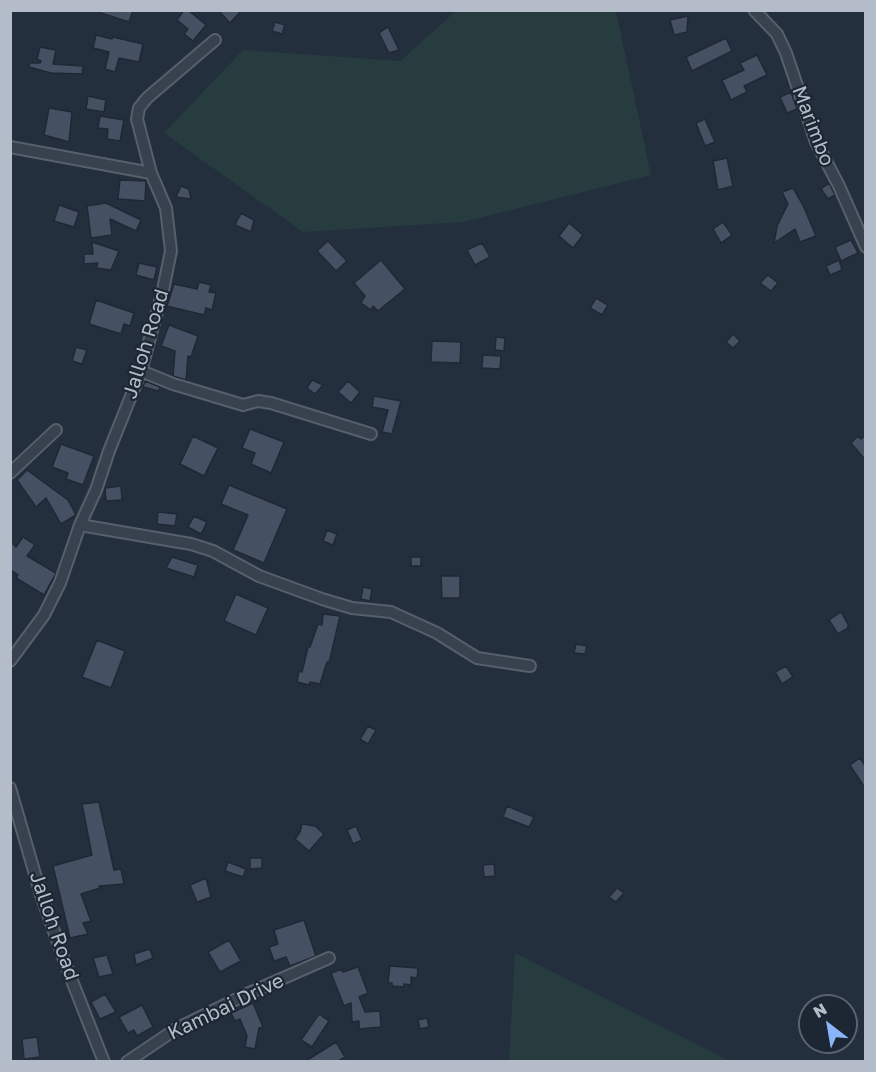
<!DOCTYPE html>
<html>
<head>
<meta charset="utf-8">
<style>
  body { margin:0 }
  #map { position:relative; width:876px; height:1072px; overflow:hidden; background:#242f3e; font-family:"Golos Text",sans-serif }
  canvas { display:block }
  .frame { position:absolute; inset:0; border:12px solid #b4bcc9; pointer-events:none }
  .north { position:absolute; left:798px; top:994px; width:60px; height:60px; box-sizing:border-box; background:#1d2633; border:2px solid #59626f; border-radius:50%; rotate:329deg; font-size:16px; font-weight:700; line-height:24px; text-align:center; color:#b4bcc9 }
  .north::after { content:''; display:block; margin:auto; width:21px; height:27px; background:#8ab4f8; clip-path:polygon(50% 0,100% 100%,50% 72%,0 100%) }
</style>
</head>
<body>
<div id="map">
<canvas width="876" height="1072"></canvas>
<div class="frame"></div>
<div class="north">N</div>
</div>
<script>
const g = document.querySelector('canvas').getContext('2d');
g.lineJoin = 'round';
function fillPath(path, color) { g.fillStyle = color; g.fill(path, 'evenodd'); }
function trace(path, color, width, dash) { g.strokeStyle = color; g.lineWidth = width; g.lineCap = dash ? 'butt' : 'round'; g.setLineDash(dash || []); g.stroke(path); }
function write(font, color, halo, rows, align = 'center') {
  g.font = font + ' "Golos Text",sans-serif'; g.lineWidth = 4.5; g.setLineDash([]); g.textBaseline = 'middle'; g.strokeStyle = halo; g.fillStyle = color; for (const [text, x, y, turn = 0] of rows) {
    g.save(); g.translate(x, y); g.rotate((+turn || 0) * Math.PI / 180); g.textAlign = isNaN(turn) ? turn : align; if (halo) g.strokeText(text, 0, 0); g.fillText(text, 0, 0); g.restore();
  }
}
fillPath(new Path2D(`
  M457,10L616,11L651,175L463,222L303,232L164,133L243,50L400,61Z
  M515,953L730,1061H509Z`), '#263c3f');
const building = new Path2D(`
  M101,10H133L129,22L101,13Z
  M184,10H188L206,25L193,41L184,34L188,29L177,20Z
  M218,10H242L230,23Z
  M688,16L687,32L674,35L670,20Z
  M275,22L285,25L282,34L272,31Z
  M388,27L399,50L389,53L379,33Z
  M96,35L112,39L113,37L143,44L139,62L119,58L115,72L105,69L109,52L93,48Z
  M726,38L732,51L692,71L686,57Z
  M40,47L56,50L53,64L83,66L82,74L51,73L29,67L30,63H40L41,61L37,59Z
  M757,55L767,75L744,86L747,92L731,100L722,80L744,70L740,63Z
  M791,92L797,109L787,113L780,97Z
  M88,96L106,100L104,112L86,109Z
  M49,108L72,112L69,142L44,135Z
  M100,116L124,120L120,141L107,139L108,129L98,128Z
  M705,119L715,142L705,146L696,123Z
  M727,158L733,186L718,190L713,161Z
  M120,180L146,181L145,201L118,199Z
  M829,183L835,195L828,199L821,189Z
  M181,186L189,189L191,199L176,197Z
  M793,188L803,205L816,236L800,242L795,229L774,243L777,226L788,204L782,192Z
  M106,203L141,220L136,231L110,219L112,235L91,238L87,206Z
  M59,205L79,212L74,227L54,221Z
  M241,213L254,220L251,232L235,225Z
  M723,222L732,235L721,243L713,229Z
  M569,223L583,235L573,248L559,236Z
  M851,240L858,253L841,261L835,247Z
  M328,241L347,261L336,271L317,251Z
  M92,242L119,251L111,270L96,268L98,263L84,264V254H93Z
  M482,243L490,257L475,265L467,250Z
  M381,260L405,289L378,311L373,306L371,310L361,303L365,296L354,283Z
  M839,260L842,270L830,275L826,266Z
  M139,263L157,267L154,280L136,275Z
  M768,275L778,283L771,291L760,283Z
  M199,282L211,285L209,292L216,293L212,310L206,308L204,315L167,306L174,284L197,289Z
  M596,298L608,305L602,315L590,308Z
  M96,300L134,313L130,326L124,324L121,334L89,324Z
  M169,325L198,336L191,357L188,356L186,380L173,376L175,351L161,346Z
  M733,334L740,341L733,348L726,342Z
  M496,337L505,338L504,351L495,350Z
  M432,341L461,342L460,363L431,362Z
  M76,347L87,350L82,364L72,361Z
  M483,355L501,356L500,369L482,368Z
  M312,380L323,385L315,394L307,388Z
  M145,381L160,387L159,391L143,387Z
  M348,381L360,392L351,403L338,392Z
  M374,396L401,401L392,434L382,432L388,410L372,407Z
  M250,429L284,442L271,473L251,464L255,453L242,448Z
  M866,435V461L851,443L858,436L861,439Z
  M193,436L218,448L204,476L180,464Z
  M61,444L94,456L83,485L66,479L68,473L52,467Z
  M27,470L68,500L76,515L61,524L46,498L36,507L17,480Z
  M229,485L287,509L264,563L233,550L248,515L221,504Z
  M121,486L122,500L106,501L105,488Z
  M158,512L177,514L175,526L157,524Z
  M194,516L207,522L201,534L188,527Z
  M327,530L337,534L333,545L323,541Z
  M23,537L35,545L27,556L56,573L44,595L16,578L18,575L10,570V541L16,547Z
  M172,557L198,565L194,577L166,568Z
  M411,557H421V566H411Z
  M441,576H460V598H442Z
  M363,587L372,589L370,601L361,599Z
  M236,594L268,608L256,635L224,621Z
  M841,612L848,624V628L838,634L829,620Z
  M323,614L340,616L329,663L327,662L320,684L310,682L309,685L297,682L299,671L302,672L308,647H310L318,624L322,625Z
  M97,640L125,651L111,688L82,677Z
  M576,644L587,646L585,654L574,653Z
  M786,666L793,677L782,684L775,672Z
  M368,726L376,730L368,744L360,739Z
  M860,758L866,767V790L850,765Z
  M99,802L114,870L121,869L124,884L99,886L100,888L81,894L91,921L83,923L88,934L70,938L53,866L92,855L82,804Z
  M507,806L534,817L529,827L503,817Z
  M302,824L315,826L324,834L309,851L295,839L300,832Z
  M356,826L362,840L353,844L347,830Z
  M250,858H262V868L250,869Z
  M228,862L246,869L243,877L225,871Z
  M494,864L495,876L484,877L483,865Z
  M206,878L211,897L197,902L190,885Z
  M617,888L624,893L616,902L609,897Z
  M304,920L316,956L290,966L286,957L274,961L269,947L278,944L274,930Z
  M229,940L241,961L220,972L208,952Z
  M150,949L153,958L136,965L134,954Z
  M107,955L113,974L99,977L93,958Z
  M390,966L418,968L417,978L411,977V985L404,984V987L392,986V983H388Z
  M358,967L368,993L359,997L365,1012L380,1011L381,1027L359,1029V1021L352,1022L351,1003L344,1006L331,973L342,969L343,972Z
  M105,994L116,1012L100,1019L91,1002Z
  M253,1003L263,1027L259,1028L255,1049L245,1047L247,1036L240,1019L235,1021L231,1013Z
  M142,1005L153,1027L137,1036L134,1030L128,1033L119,1017Z
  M319,1014L329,1021L312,1047L301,1040Z
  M427,1018L429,1027L420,1029L418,1020Z
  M37,1037L40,1057L24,1059L22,1039Z
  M336,1042L345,1057L337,1062H304Z`);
fillPath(building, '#455162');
trace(building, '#1f2835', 1.5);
const minor = new Path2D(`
  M754,10L777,34L786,53L816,142L839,186L866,247
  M10,147L151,173
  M141,371L173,384L243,405L258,401L271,403L371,434
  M10,473L56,430
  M80,525L191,544L213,551L259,576L322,599L352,608L391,612L437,633L477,658L530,666
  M10,661L44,615L60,583L80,525L96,490L109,451L141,371L163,290L171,251L166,208L151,173L137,119L139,108L147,98L215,40
  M10,788L41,895L67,968L104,1062
  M127,1062L176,1029L247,994L329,958`);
trace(minor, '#565f6c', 14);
trace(minor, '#38414e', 10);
write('20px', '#b4bcc9', '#1d2633', [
  ["Marimbo",813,126,69],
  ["Jalloh Road",146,344,-73],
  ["Jalloh Road",54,926,71],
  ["Kambai Drive",226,1007,-26]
]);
</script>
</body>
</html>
